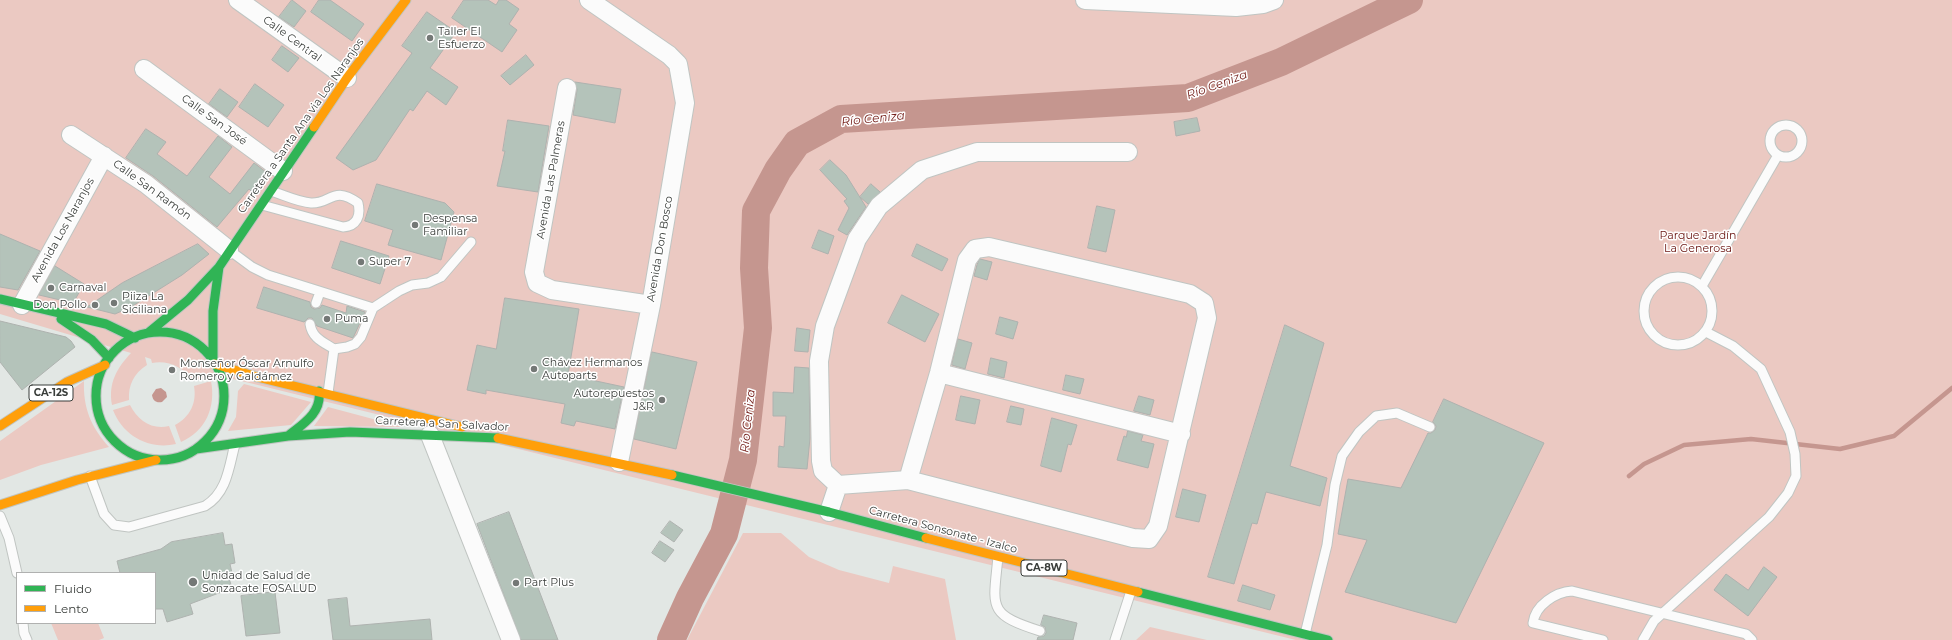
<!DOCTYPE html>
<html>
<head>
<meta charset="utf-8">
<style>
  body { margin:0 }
  #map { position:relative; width:1952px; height:640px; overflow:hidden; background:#e2e7e4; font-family:Montserrat,sans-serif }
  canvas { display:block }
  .legend { position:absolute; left:16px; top:572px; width:140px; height:52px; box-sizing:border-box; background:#fff; border:1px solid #b0b1b0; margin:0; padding:5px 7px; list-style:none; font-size:12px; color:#393d3a }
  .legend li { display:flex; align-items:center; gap:8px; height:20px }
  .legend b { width:20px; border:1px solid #b0b1b0 }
</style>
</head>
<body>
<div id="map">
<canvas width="1952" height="640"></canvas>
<ul class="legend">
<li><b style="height:5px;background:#30b455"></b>Fluido</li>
<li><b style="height:5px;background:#ff9f0a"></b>Lento</li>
</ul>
</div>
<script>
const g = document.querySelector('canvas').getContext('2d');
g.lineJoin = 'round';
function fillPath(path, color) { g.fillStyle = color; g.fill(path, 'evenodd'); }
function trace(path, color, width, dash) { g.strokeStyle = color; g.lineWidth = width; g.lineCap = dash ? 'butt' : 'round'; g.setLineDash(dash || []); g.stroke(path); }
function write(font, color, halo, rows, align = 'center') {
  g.font = font + ' Montserrat,sans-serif'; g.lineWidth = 3; g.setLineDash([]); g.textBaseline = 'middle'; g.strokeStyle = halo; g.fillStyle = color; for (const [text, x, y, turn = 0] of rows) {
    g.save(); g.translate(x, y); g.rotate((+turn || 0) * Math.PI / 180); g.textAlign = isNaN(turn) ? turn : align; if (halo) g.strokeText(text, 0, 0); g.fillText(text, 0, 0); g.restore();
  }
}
fillPath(new Path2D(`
  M0,0H1952V640H1296L209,373V376L192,381C184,367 168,360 152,363L151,359L145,357L147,365C134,373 128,385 129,400L112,405C108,383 117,368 131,353L0,314Z
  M84,381C83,408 91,427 109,447L41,465L0,480V441Z
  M211,381C216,407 206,431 181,442L175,425C190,417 197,403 194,386Z
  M244,384L311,402L291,425L228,431L236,417L238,391Z
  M130,405C138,421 152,430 169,426L176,444C149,450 123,436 113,410Z
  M328,407L403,427L314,426Z
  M743,533H781L809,557L839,570L889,583L893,566L945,579L956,640H687Z
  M51,623H98L104,638L99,640H58Z
  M1150,627L1207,640H1136Z`), '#ebc9c2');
fillPath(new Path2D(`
  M161,388L166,392L167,397L162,402C156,403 153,401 152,395L156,389Z`), '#c5968f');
trace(new Path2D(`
  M1629,476L1644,464L1684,445L1751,439L1840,449L1894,436L1952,388`), '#c5968f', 4.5);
trace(new Path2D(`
  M671,640L690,598L724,534L743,460L758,328L754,268L756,211L778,170L797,143L841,119L1188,98L1281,62L1409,0`), '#c5968f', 28);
const building = new Path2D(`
  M292,0L306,11L294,27L279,17Z
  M319,0H330L364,24L352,41L311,12Z
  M464,0H488L496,5L499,0H506L519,9L509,24L517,30L502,52L452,18Z
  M427,12L456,32L430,68L458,87L446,105L427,91L413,111L410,109L376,160L353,170L336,158L412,53L402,46Z
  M282,46L299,58L288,72L272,60Z
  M526,55L534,65L510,85L501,76Z
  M575,82L621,89L615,123L573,115L577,90Z
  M255,84L284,105L268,127L239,107Z
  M220,89L238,102L227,117L209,104Z
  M1197,118L1200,131L1176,136L1174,122Z
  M508,120L549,126L538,192L497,186L505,151H503Z
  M146,129L166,142L157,154L187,176L218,136L232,147L209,177L230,194L254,163L266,172L251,191L249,189L217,227L153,176L126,158Z
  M830,160L846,175L866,207L847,235L838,230L849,208L844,201L847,199L820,170Z
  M377,184L445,203L454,212L441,260L388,245L393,230L365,221Z
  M871,184L880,192L868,204L860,197Z
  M1097,206L1115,210L1106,252L1088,248Z
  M819,230L834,236L828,254L812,248Z
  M0,234L40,251L18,290L0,287Z
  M341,241L389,256L380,284L332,268Z
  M198,244L209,254L182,275L131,307L115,314L87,307L122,283Z
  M917,244L948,259L942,271L912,256Z
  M980,259L992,262L987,280L974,276L977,265Z
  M55,266L84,284L73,303L39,295Z
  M264,287L310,302L311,307L314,309L320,308L322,305L346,313L347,306L365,312L353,338L317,326L312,318H308L304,322L257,308Z
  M902,295L939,314L925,342L888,323Z
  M505,298L579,309L568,375L624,387L615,429L576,421L574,426L561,423L565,404L486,390V394L467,390L477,345L496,349Z
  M1000,317L1018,322L1013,339L996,334Z
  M0,321L66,337L71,341L75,347L22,390L0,362Z
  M1285,325L1324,343L1290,466L1327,478L1320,506L1266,492L1257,524L1252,523L1234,584L1208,577Z
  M797,328L810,330L808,352L795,351Z
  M958,339L972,343L965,369L952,365Z
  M652,352L697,362L676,449L634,439Z
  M991,358L1007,362L1004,378L988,374Z
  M795,367L809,368L810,438L807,469L778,467L779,446L784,447L786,416H773V392L793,393Z
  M1066,375L1084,379L1080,394L1063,390Z
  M961,396L980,400L975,424L956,420Z
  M1139,396L1154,400L1150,415L1134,411Z
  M1444,399L1544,443L1456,623L1345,592L1367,540L1338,534L1348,479L1401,488L1428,433H1431L1435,430L1436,426L1433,422Z
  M1011,406L1024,409L1021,425L1007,422Z
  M1052,418L1077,425L1071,445L1068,444L1061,472L1041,466Z
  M1128,431L1143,435L1141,441L1154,444L1148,468L1117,460L1124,436L1126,437Z
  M1183,489L1206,495L1199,522L1176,517Z
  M509,512L558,640H521L477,524Z
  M670,521L683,530L674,542L661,533Z
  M223,533L225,545L232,544L235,563L230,564L232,573L228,575L232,588L190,604L193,614L167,622L163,609H155V573H120L117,561L161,549L171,542Z
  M660,541L674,550L665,562L652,553Z
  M1764,567L1777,577L1748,616L1714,590L1726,574L1748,590Z
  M1243,585L1275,595L1270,610L1238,601Z
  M275,592L280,633L246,636L241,596Z
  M347,598L350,626L430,619L432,640H333L328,600Z
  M1044,615L1077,623L1073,640H1037L1038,637L1044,636L1046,633L1045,627L1041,625Z`);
fillPath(building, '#b4c3ba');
trace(building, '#aeb2af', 1);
const lane = new Path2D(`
  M1770 141a16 16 0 1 1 32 0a16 16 0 1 1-32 0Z
  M262,205L343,227C357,226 361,216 358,203C333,185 331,204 311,203C298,202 284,195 271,191
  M229,250L252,267L268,275L373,308
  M1644 311a34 34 0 1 1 68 0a34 34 0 1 1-68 0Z
  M1702,286L1778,155
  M316,303L320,292
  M310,324C312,338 323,342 334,349L328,393
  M334,349L347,347L355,344L361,337L373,308L399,291L412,285L428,283L441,277L471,242
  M90,476L104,514L114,525L129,527L205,506C227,493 229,467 235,444
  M0,516L9,538L17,573
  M998,557C993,608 987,614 1040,631
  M23,623L24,633L27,640
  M1305,634L1327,545L1335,485L1342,456L1359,432L1376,416L1397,413L1430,427
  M1115,640L1131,591
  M1603,640L1533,623C1535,605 1556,592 1572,591L1746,634L1752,640
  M1643,640L1654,621L1769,517L1788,493L1796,476L1795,454L1790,432L1761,369L1733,346L1706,332`);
const street = new Path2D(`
  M238,0L347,78
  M589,0L669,55L678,64L685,103L651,305L619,462
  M1085,0L1236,7L1263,4L1274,0
  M144,69L283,171
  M567,88L534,272L537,283L552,290L651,305
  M71,135L146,184L229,250
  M22,305L104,156
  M939,373L1181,434
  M430,435L511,640
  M838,485L823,471L821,461L819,361L825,326L857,239L879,206L922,170L977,152H1128
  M829,512L838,485L908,480L1133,538L1149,539L1158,526L1207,318L1204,303L1190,294L989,247L975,249L967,260L939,373L908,480`);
const fast = new Path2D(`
  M0,299L106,324L135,338
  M61,319L92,340L109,358
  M96 396a64 64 0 1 1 128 0a64 64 0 1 1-128 0Z
  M148,333L188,300L219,267L314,127
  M213,358V311L219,267
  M288,436C303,424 322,413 319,391
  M196,449L288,436L350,432L498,438
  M672,475L829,512L926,538
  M1138,592L1328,640`);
const slow = new Path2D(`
  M314,127L347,78L406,0
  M215,364L257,377L462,427
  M0,426L67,382L105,365
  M498,438L672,475
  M0,505L77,480L156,460
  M926,538L1138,592`);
trace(lane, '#c0c5c2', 11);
trace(street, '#c0c5c2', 20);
trace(fast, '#c0c5c2', 11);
trace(slow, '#c0c5c2', 11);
trace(lane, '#fbfbfb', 9);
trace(street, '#fbfbfb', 18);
trace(fast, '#30b455', 9);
trace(slow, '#ff9f0a', 9);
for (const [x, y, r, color] of [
  [430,38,4,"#747876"],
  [415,225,4,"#747876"],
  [361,262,4,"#747876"],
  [51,288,4,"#747876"],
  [114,303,4,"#747876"],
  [95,305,4,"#747876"],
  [327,319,4,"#747876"],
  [534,369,4,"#747876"],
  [172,370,4,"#747876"],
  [662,400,4,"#747876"],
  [193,582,5,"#747876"],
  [516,583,4,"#747876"]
]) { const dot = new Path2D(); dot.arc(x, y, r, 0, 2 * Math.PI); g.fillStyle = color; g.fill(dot); trace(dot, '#fff', 1.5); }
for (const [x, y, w] of [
  [51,393,44],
  [1044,568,46]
]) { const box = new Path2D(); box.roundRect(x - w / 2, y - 8, w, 16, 3); g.fillStyle = '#fff'; g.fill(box); trace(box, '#393d3a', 1); }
write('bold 10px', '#393d3a', null, [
  ["CA-12S",51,393],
  ["CA-8W",1044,568]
]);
write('11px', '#393d3a', '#fff', [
  ["Taller El",438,32],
  ["Esfuerzo",438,45],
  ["Despensa",423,219],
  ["Familiar",423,232],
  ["Super 7",369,262],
  ["Carnaval",59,288],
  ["Piiza La",122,297],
  ["Siciliana",122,310],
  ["Don Pollo",87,305,"right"],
  ["Puma",335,319],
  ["Chávez Hermanos",542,363],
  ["Autoparts",542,376],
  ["Monseñor Óscar Arnulfo",180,364],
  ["Romero y Galdámez",180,377],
  ["Autorepuestos",654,394,"right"],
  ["J&R",654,407,"right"],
  ["Unidad de Salud de",202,576],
  ["Sonzacate FOSALUD",202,589],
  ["Part Plus",524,583]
], 'left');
write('11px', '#393d3a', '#fff', [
  ["Calle Central",292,39,36],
  ["Calle San José",214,120,36],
  ["Carretera a Santa Ana via Los Naranjos",301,126,-55],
  ["Avenida Las Palmeras",551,180,-80],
  ["Calle San Ramón",152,190,36],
  ["Avenida Los Naranjos",63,230,-61],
  ["Avenida Don Bosco",660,249,-80],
  ["Carretera a San Salvador",442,424,3],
  ["Carretera Sonsonate - Izalco",943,530,15]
]);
write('11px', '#69130f', '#fff', [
  ["Parque Jardín",1698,236],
  ["La Generosa",1698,249]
]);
write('italic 12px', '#721b16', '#fff', [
  ["Río Ceniza",1217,85,-20],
  ["Río Ceniza",873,119,-6],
  ["Río Ceniza",748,421,-84]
]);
</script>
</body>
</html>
